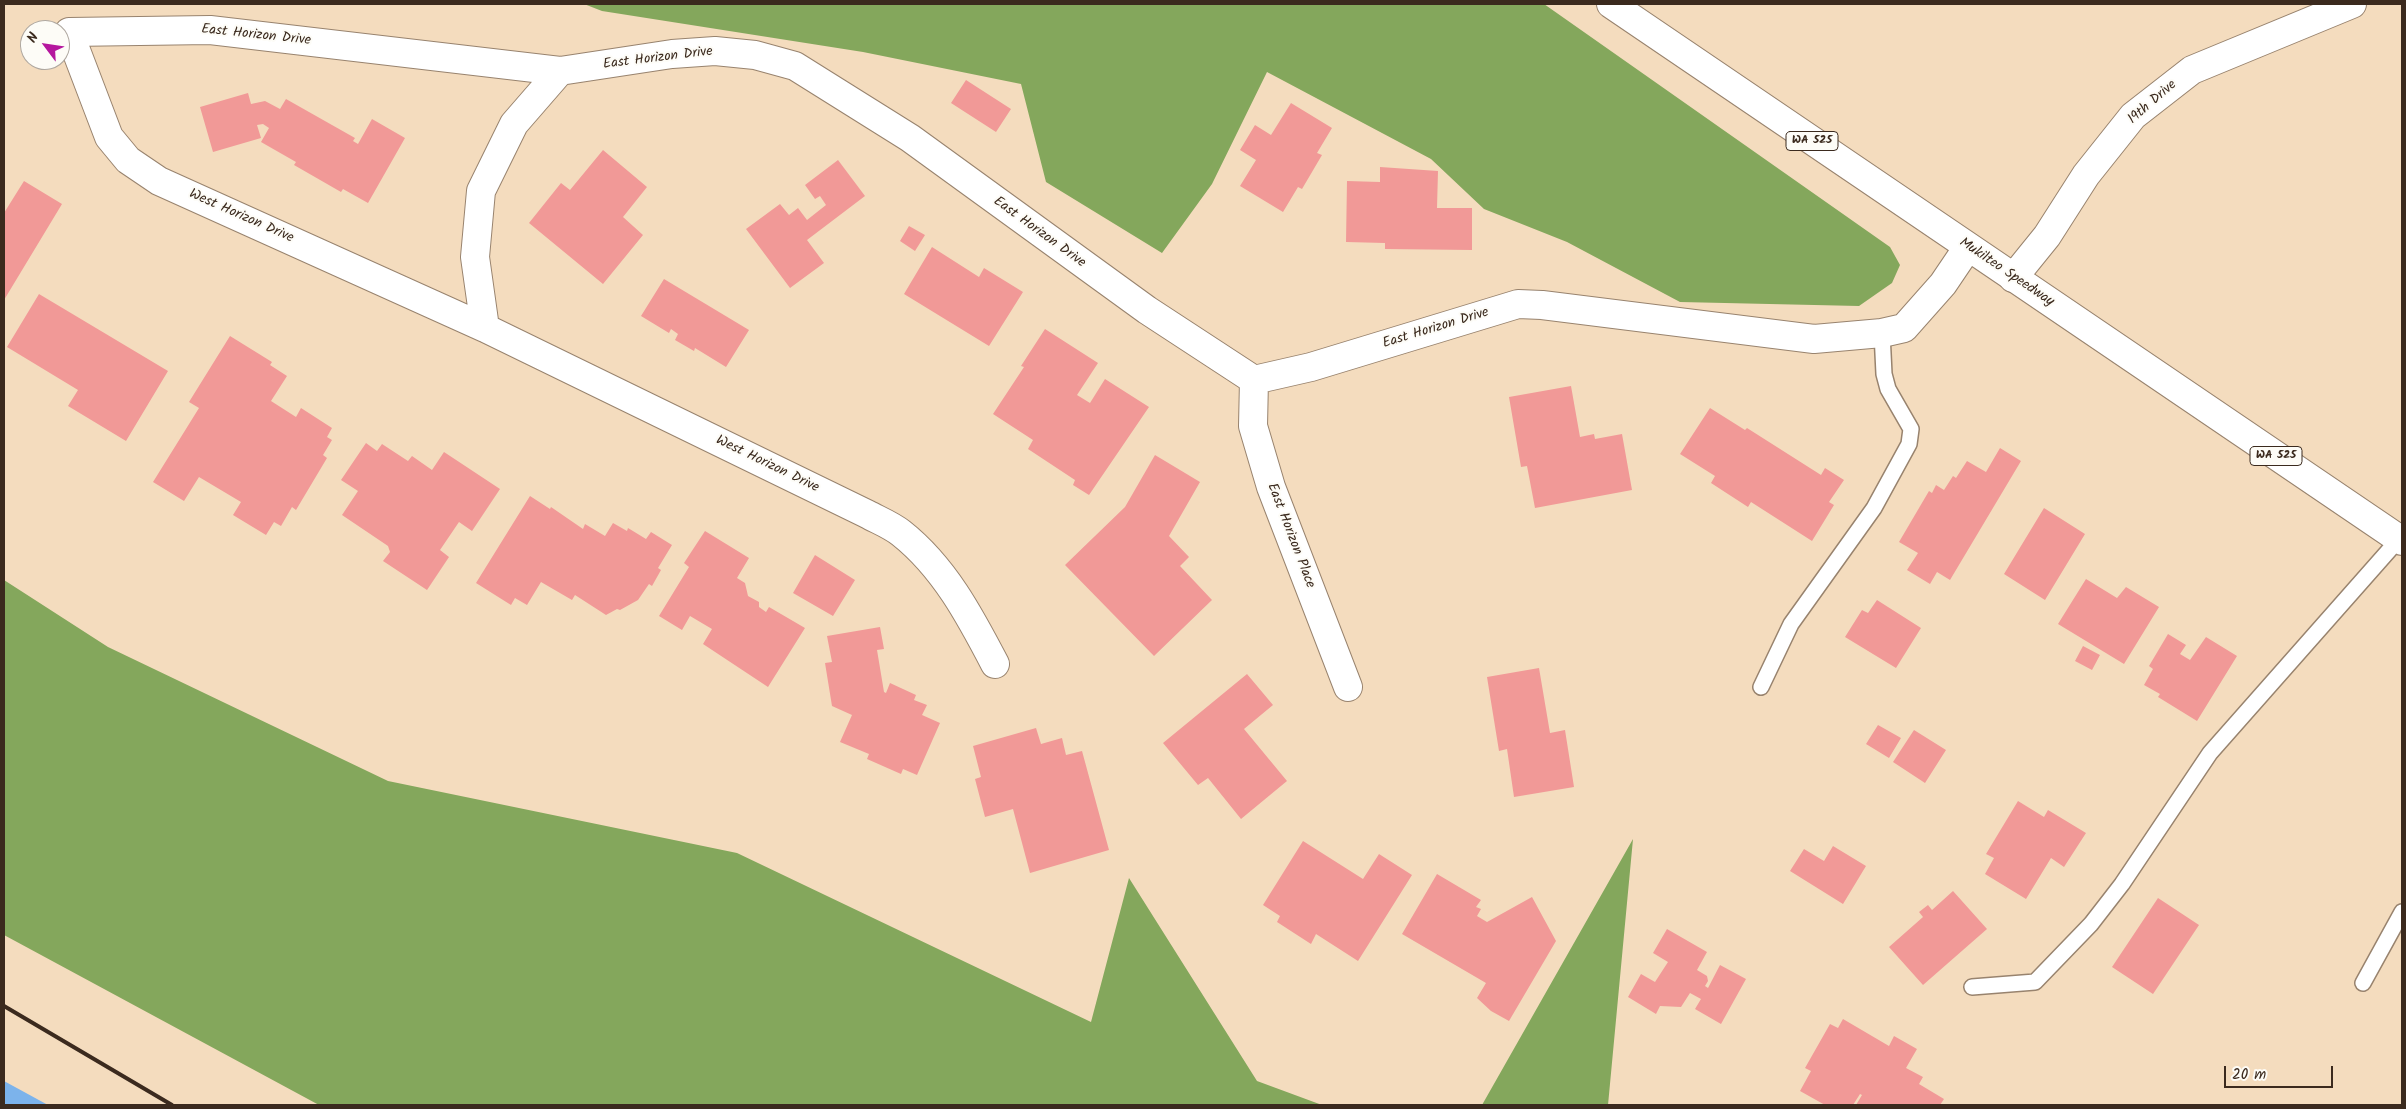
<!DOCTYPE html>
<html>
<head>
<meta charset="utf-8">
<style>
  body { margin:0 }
  #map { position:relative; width:2406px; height:1109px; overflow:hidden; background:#f4dcbe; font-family:Kalam,sans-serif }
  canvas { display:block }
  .frame { position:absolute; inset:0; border:5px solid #3b2a1e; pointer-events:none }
  .north { position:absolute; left:20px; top:20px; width:50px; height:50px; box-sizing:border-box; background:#fdfcf7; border:1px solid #afa8a0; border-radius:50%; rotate:301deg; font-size:14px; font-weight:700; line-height:20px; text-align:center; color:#3b2a1e }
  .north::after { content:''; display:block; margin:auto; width:18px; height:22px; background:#b5179e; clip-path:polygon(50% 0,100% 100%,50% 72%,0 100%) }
  .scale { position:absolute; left:2224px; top:1066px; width:109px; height:22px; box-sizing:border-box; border:2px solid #3b2a1e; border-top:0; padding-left:6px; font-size:15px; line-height:18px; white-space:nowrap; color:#3b2a1e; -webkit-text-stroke:4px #fdfcf7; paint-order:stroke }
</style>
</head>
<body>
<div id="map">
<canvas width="2406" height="1109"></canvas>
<div class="frame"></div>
<div class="north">N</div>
<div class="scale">20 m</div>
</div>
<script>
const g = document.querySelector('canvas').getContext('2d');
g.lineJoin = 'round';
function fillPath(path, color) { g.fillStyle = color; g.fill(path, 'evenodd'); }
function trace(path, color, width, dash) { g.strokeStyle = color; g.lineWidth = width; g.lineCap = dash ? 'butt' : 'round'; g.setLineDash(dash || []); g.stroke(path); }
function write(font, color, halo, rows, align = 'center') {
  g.font = font + ' Kalam,sans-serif'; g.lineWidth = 4; g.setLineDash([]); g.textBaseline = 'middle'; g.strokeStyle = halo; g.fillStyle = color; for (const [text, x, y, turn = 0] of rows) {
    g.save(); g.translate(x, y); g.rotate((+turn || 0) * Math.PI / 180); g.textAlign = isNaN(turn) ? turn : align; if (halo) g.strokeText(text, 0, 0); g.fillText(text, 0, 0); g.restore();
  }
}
fillPath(new Path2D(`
  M584,4H1544L1890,247L1900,265L1892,283L1859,306L1680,302L1567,242L1484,209L1431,159L1267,72L1212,184L1162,253L1046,182L1021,84L863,52L602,11Z
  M4,580L108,647L388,781L737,853L1091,1022L1129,878L1257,1081L1322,1105H319L4,935Z
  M1633,839L1608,1105H1482Z`), '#84a75c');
fillPath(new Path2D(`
  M4,1081L48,1105H4Z`), '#7cb3eb');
fillPath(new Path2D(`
  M966,80L1011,109L996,132L951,103Z
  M248,93L251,104L265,101L280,109L286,99L355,138L353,141L358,144L372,119L405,138L368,203L343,189L341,192L294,165L296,162L261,142L269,128L263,124L257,125L261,138L213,152L200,107Z
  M1291,103L1332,128L1317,153L1322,155L1302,189L1298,187L1283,212L1240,186L1256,160L1240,150L1255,125L1271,135Z
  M603,150L647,187L623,217L643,235L603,284L529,223L561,183L570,190Z
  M838,160L865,196L807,240L824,263L790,288L746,229L780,204L789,215L798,208L807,220L826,205L820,196L815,199L805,185Z
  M1380,167L1438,171L1437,208H1472V250L1385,249V243L1346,242L1347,181L1380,182Z
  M24,181L62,204L4,300V213Z
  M909,226L925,235L915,251L900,241Z
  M932,247L979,277L984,268L1023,292L989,346L904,294Z
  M664,279L749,330L726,367L695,348L694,351L675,340L678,334L671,329L669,333L641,316Z
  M39,294L168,371L126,441L68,406L78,390L7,347Z
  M1045,329L1098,363L1077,395L1090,403L1105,379L1149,407L1089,495L1073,485L1075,480L1028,449L1033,440L993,414L1024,367L1021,366Z
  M230,336L272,362L270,365L287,376L271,401L296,417L301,408L332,428L327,437L332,440L323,455L327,458L296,510L292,507L281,526L274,522L266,535L233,515L241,502L199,477L184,501L153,482L199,408L189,402Z
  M1571,386L1580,437L1594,434L1595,439L1622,434L1632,490L1535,508L1527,466L1521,467L1509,397Z
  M1710,408L1745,430L1747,428L1821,475L1825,468L1844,480L1829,502L1834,505L1812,541L1751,502L1748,507L1711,483L1715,476L1680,454Z
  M366,443L377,451L382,444L408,461L412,456L432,470L444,452L500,489L472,531L459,522L440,550L449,557L427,590L383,561L390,552L388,546L342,515L358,491L341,480Z
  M2000,448L2021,461L1950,580L1937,572L1930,584L1907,570L1918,553L1899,542L1929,491L1932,493L1936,485L1944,490L1953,476L1956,478L1967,461L1986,472Z
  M1155,455L1200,482L1169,536L1189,557L1180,566L1212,600L1154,656L1065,565L1125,507Z
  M530,496L550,509L551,507L583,529L585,524L605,536L613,523L627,531L628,528L646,539L651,532L672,545L658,568L661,570L652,586L649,584L638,600L620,610L617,609L606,615L575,595L572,600L541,582L527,605L515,598L511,605L476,583Z
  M2044,508L2085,534L2045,600L2004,574Z
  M705,531L749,558L737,578L745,583L748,596L759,602V607L766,612L769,607L805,628L768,687L703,644L712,629L690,616L682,630L659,616L689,567L684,563Z
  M815,555L855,580L833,616L793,593Z
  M2086,579L2117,598L2126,587L2159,607L2124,664L2058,624Z
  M1877,600L1921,628L1896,668L1845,637L1862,610L1868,613Z
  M880,627L884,649L877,650L884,692L886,693L890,683L916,695L914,700L927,705L922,715L940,723L917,775L903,769L901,774L867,759L869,754L840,742L852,715L832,706L825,663L832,662L827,636Z
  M2168,634L2186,645L2180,654L2190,660L2206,637L2237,656L2197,721L2158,697L2160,694L2144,685L2153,669L2149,666Z
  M2083,646L2100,655L2092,670L2075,661Z
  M1539,668L1550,733L1565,730L1574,787L1514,797L1507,749L1499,751L1487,677Z
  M1247,674L1273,705L1244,729L1287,781L1241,819L1208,778L1198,785L1163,743Z
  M1878,725L1901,738L1889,758L1866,744Z
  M1036,728L1041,744L1062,738L1066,755L1082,751L1109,850L1030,873L1013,809L985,817L975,779L981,777L973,746Z
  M1914,730L1946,750L1925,783L1893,762Z
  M2018,801L2044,817L2048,810L2086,833L2064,867L2051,858L2026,899L1985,874L1994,858L1986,854Z
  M1303,841L1363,879L1379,854L1412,875L1358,961L1316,934L1311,944L1277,922L1280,916L1263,905Z
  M1833,846L1866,866L1843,904L1790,871L1804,849L1824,861Z
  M1437,874L1481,900L1476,907L1481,909L1477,916L1487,922L1532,897L1556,941L1509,1021L1491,1011L1477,998L1486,983L1402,934Z
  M1953,891L1987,929L1923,985L1889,947L1923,917L1919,912L1928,905L1932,910Z
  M2158,898L2199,925L2153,994L2112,967Z
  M1667,929L1707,952L1697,970L1707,976L1708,981L1705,986L1708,988L1720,965L1746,979L1721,1024L1695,1009L1701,999L1690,993L1681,1007L1660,1006L1656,1014L1628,997L1641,974L1655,982L1668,962L1653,953Z
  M1843,1019L1889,1046L1894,1036L1917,1049L1906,1068L1923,1077L1919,1084L1944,1099L1940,1105H1856L1862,1095L1860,1094L1853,1105H1825L1800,1091L1811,1071L1805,1068L1830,1024L1838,1028Z`), '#f19997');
const service = new Path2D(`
  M1761,687L1791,624L1874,508L1909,444L1911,429L1888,389L1884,374L1882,333
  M2363,983L2402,912
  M1972,987L2035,982L2091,924L2122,884L2210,753L2399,539`);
const minor = new Path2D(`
  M2013,278L2047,236L2086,175L2133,116L2192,70L2352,4
  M485,328L475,257L481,191L514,124L560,71
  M1254,380L1253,426L1271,487L1348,687
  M995,664C970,616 944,567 901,533C891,525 878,520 867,514L485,328L159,181L128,160L109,137L69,32L210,30L560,71L672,54L715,51L755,55L795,66L910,138L1147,310L1254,380L1311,367L1518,304L1542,305L1814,339L1882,333L1904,328L1943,284L1968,247`);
const primary = new Path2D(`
  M1611,4L2402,541`);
trace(service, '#98836e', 18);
trace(minor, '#98836e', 30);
trace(primary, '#98836e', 30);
trace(service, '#fff', 15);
trace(minor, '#fff', 28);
trace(primary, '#fff', 28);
trace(new Path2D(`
  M4,1006L172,1105`), '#3b2a1e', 4);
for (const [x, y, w] of [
  [1812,141,52],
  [2276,456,52]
]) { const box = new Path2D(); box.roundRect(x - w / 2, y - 9.5, w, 19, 4); g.fillStyle = '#fdfcf7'; g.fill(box); trace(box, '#3b2a1e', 1); }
write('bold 12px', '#3b2a1e', null, [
  ["WA 525",1812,141],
  ["WA 525",2276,456]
]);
write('14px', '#3b2a1e', '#fdfcf7', [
  ["East Horizon Drive",256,36,6],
  ["East Horizon Drive",658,59,-7],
  ["19th Drive",2153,103,-41],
  ["West Horizon Drive",241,217,24],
  ["East Horizon Drive",1039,233,36],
  ["Mukilteo Speedway",2006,273,34],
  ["East Horizon Drive",1436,329,-17],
  ["West Horizon Drive",767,465,26],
  ["East Horizon Place",1290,536,69]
]);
</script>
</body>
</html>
